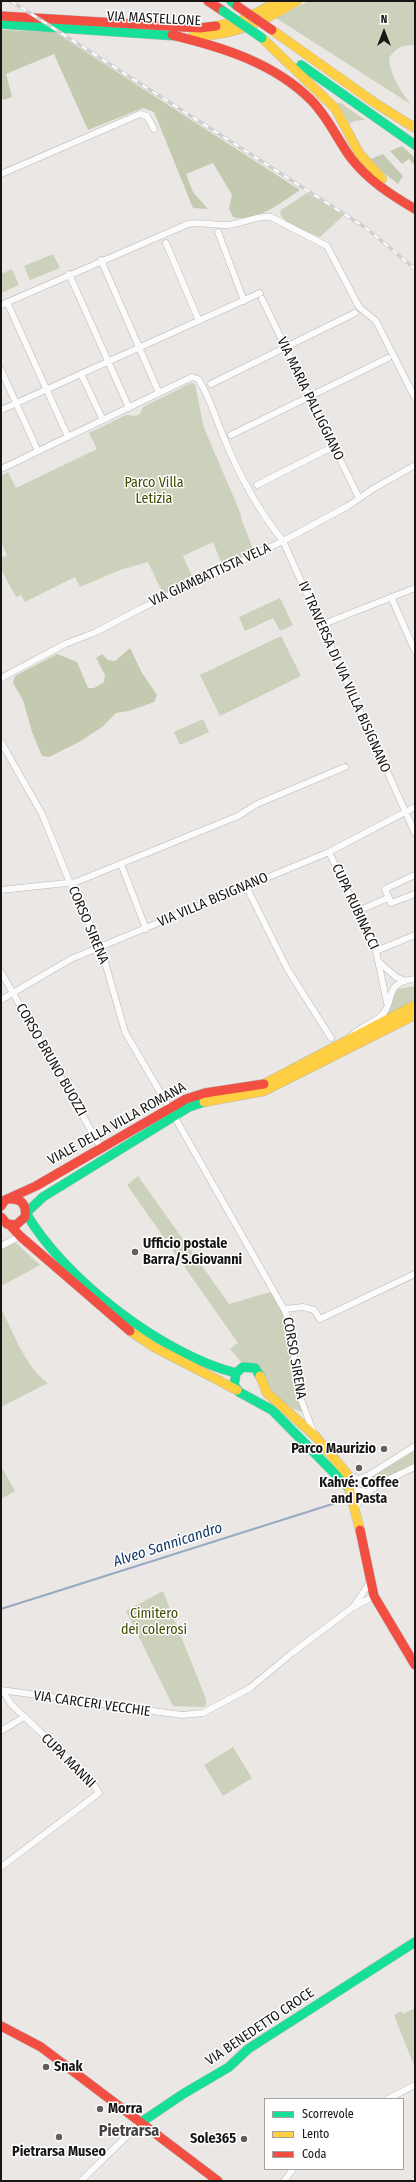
<!DOCTYPE html>
<html>
<head>
<meta charset="utf-8">
<style>
  body { margin:0 }
  #map { position:relative; width:416px; height:2182px; overflow:hidden; background:#eae7e5; font-family:"Fira Sans Condensed",sans-serif }
  canvas { display:block }
  .frame { position:absolute; inset:0; border:2px solid #181615; pointer-events:none }
  .legend { position:absolute; left:264px; top:2098px; width:140px; height:72px; box-sizing:border-box; background:#fff; border:1px solid #a3a2a1; margin:0; padding:5px 7px; list-style:none; font-size:12px; color:#181615 }
  .legend li { display:flex; align-items:center; gap:8px; height:20px }
  .legend b { width:20px; border:1px solid #a3a2a1 }
  .north { position:absolute; left:364px; top:12px; width:40px; height:40px; -webkit-text-stroke:3px #fff; paint-order:stroke; rotate:0deg; font-size:11px; font-weight:700; line-height:16px; text-align:center; color:#181615 }
  .north::after { content:''; display:block; margin:auto; width:14px; height:18px; background:#181615; clip-path:polygon(50% 0,100% 100%,50% 72%,0 100%) }
</style>
</head>
<body>
<div id="map">
<canvas width="416" height="2182"></canvas>
<div class="frame"></div>
<ul class="legend">
<li><b style="height:5px;background:#16e098"></b>Scorrevole</li>
<li><b style="height:5px;background:#ffcf43"></b>Lento</li>
<li><b style="height:5px;background:#f24e42"></b>Coda</li>
</ul>
<div class="north">N</div>
</div>
<script>
const g = document.querySelector('canvas').getContext('2d');
g.lineJoin = 'round';
function fillPath(path, color) { g.fillStyle = color; g.fill(path, 'evenodd'); }
function trace(path, color, width, dash) { g.strokeStyle = color; g.lineWidth = width; g.lineCap = dash ? 'butt' : 'round'; g.setLineDash(dash || []); g.stroke(path); }
function write(font, color, halo, rows, align = 'center') {
  g.font = font + ' "Fira Sans Condensed",sans-serif'; g.lineWidth = 3; g.setLineDash([]); g.textBaseline = 'middle'; g.strokeStyle = halo; g.fillStyle = color; for (const [text, x, y, turn = 0] of rows) {
    g.save(); g.translate(x, y); g.rotate((+turn || 0) * Math.PI / 180); g.textAlign = isNaN(turn) ? turn : align; if (halo) g.strokeText(text, 0, 0); g.fillText(text, 0, 0); g.restore();
  }
}
fillPath(new Path2D(`
  M309,1H415V45C401,46 398,46 389,58C389,72 402,95 412,105L276,18Z
  M338,103H341L365,120L355,121L350,124Z
  M307,193L344,215L320,237L288,224L280,214L281,210Z
  M53,254L60,268L30,280L24,266Z
  M12,269L19,285L1,293V274Z
  M191,383L195,384L204,428L240,512L242,521L254,551L223,567L213,542L183,556L194,581L163,594L148,562L120,570L80,587L75,577L25,602L21,595L16,597L1,569V558L7,555L1,542V476L8,472L16,488L97,449L89,433L126,415L135,416L140,414L143,407Z
  M280,598L293,625L280,631L273,618L245,631L239,617Z
  M281,636L301,676L220,716L200,675Z
  M203,719L209,732L180,745L174,732Z
  M415,986V1002L384,1018C392,1009 390,998 398,989Z
  M138,1176L229,1304L274,1291L290,1326L305,1413C281,1406 268,1390 253,1371L248,1370L230,1349L238,1343L127,1185Z
  M15,1242L40,1265L3,1285L1,1281V1248Z
  M1,1309C14,1333 25,1367 48,1383L1,1407Z
  M415,1450V1465L376,1485L371,1477Z
  M1,1466L15,1491L1,1499Z
  M163,1591L206,1699V1705L203,1707L173,1706L126,1611Z
  M233,1747L252,1778L223,1796L204,1765Z
  M415,2008V2068L394,2015L401,2011L403,2014Z`), '#ccd1bb');
fillPath(new Path2D(`
  M1,30L55,32L300,190C283,201 255,224 233,217L229,208L232,195L213,163L186,174L193,192L208,209L193,208L154,112L143,108L88,130L54,54L6,74L12,97L3,100L1,95Z
  M402,146L415,158L414,165L409,159L402,164L390,151Z
  M383,154L403,176L398,184L381,171L371,159Z
  M130,648L142,673L157,695L154,702L129,711L116,713L102,727L79,742L49,757L42,756L32,732L23,700L13,683L15,676L57,654L77,662L88,688H94L104,682L105,675L96,658L102,654L108,660L115,661Z`), '#c4cab0');
trace(new Path2D(`
  M1,1609L342,1501`), '#97a9c3', 2);
const street = new Path2D(`
  M1,174L140,114L147,116L154,129
  M218,232L244,301
  M166,243L199,321
  M101,260L159,393
  M69,274L129,408
  M262,299L359,498
  M7,302L68,437
  M1,305L188,224C201,221 214,226 228,225C242,224 257,215 271,217L327,246L359,307L376,321L415,398
  M1,370L36,447
  M81,374L103,420
  M211,384L355,313
  M1,410L260,293
  M231,435L388,358
  M1,469L192,377L198,379C209,394 216,420 224,438C239,475 258,510 283,541L415,833
  M257,485L334,446
  M391,597L415,651
  M321,625L415,588
  M1,678L65,644L96,632L140,609L283,541L348,506L373,489L415,465
  M1,742L42,814L70,883L101,948L125,1032L170,1109
  M329,852L376,951L387,1003
  M121,864L146,929
  M415,875L385,889L391,903L415,894
  M246,886L288,970L331,1038
  M1,890L76,882L238,816L257,804L345,767
  M358,911L388,898
  M376,951L415,935
  M380,963L396,977L403,980
  M1,972L101,1148
  M1,1000L71,959L329,852L415,807
  M351,1036C360,1027 372,1024 382,1015C396,1002 382,982 415,979
  M174,1116L285,1311L290,1326L300,1397L313,1431
  M1,1246L20,1236
  M284,1309L303,1307L314,1310L320,1319L415,1274
  M348,1475L358,1479L369,1475L415,1446
  M369,1475L368,1484L374,1488
  M349,1488L366,1492
  M356,1510C358,1489 398,1476 415,1467
  M354,1606L371,1581
  M1,1690L182,1715L203,1713L250,1688L292,1653L352,1608L374,1596
  M1,1731L24,1717
  M1,1867L99,1793L89,1778L11,1704L3,1691
  M388,2099L415,2085
  M81,2181L140,2123
  M284,2181L293,2169
  M413,2181L415,2180`);
const fast = new Path2D(`
  M231,1L237,6
  M1,24L178,36
  M301,65L415,145
  M26,1213L43,1197L189,1107L204,1102
  M26,1213C63,1278 163,1355 236,1373
  M260,1376L255,1368L243,1367L236,1373L234,1385L239,1392L272,1410L349,1488
  M140,2123L183,2094L229,2067L248,2049L415,1942`);
const slow = new Path2D(`
  M216,26L242,20L280,1
  M272,30L375,103L415,128
  M193,36C233,37 263,21 297,1
  M262,38L335,108L359,153L382,179
  M264,1084L415,1005
  M204,1102L264,1091L415,1015
  M130,1331L154,1347L237,1390
  M260,1376L267,1393L315,1436L348,1475L349,1488L360,1530`);
const jam = new Path2D(`
  M208,1L223,11
  M1,16L200,28L216,26
  M172,35C222,47 274,63 311,100C328,117 337,139 351,158C368,180 391,195 415,209
  M1,1206L5,1200L36,1186L186,1099L205,1093L264,1084
  M1,1217L7,1224L16,1225L25,1217C27,1206 22,1198 10,1199
  M10,1225L20,1236L130,1331
  M360,1530L374,1596L415,1665
  M1,2026L41,2047L218,2181`);
trace(street, '#bab8b6', 7);
trace(fast, '#bab8b6', 10);
trace(slow, '#bab8b6', 10);
trace(jam, '#bab8b6', 10);
trace(street, '#fcfbfb', 6);
trace(fast, '#16e098', 9);
trace(slow, '#ffcf43', 9);
trace(jam, '#f24e42', 9);
const rail = new Path2D(`
  M11,1L366,228L415,269`);
trace(rail, '#d0d0d0', 3.5);
trace(rail, '#fff', 2, [6]);
const fastBridge = new Path2D(`
  M223,11L262,38`);
const jamBridge = new Path2D(`
  M237,6L272,30`);
trace(fastBridge, '#bab8b6', 10, []);
trace(jamBridge, '#bab8b6', 10, []);
trace(fastBridge, '#16e098', 9);
trace(jamBridge, '#f24e42', 9);
for (const [x, y, r, color] of [
  [135,1252,4,"#625f5e"],
  [384,1449,4,"#625f5e"],
  [359,1468,4,"#625f5e"],
  [46,2067,4,"#625f5e"],
  [100,2109,4,"#625f5e"],
  [59,2137,4,"#625f5e"],
  [244,2139,4,"#625f5e"]
]) { const dot = new Path2D(); dot.arc(x, y, r, 0, 2 * Math.PI); g.fillStyle = color; g.fill(dot); trace(dot, '#fff', 1.5); }
write('14px', '#181615', '#fff', [
  ["VIA MASTELLONE",154,19,3],
  ["VIA MARIA PALLIGGIANO",310,399,64],
  ["VIA GIAMBATTISTA VELA",210,575,-25],
  ["IV TRAVERSA DI VIA VILLA BISIGNANO",344,677,66],
  ["VIA VILLA BISIGNANO",213,900,-23],
  ["CUPA RUBINACCI",355,907,65],
  ["CORSO SIRENA",88,925,67],
  ["CORSO BRUNO BUOZZI",51,1060,60],
  ["VIALE DELLA VILLA ROMANA",117,1124,-29],
  ["CORSO SIRENA",294,1358,80],
  ["VIA CARCERI VECCHIE",92,1704,8],
  ["CUPA MANNI",68,1761,45],
  ["VIA BENEDETTO CROCE",260,2027,-34]
]);
write('14px', '#3e4c00', '#fff', [
  ["Parco Villa",154,483],
  ["Letizia",154,499],
  ["Cimitero",154,1614],
  ["dei colerosi",154,1630]
]);
write('bold 14px', '#181615', '#fff', [
  ["Ufficio postale",143,1244],
  ["Barra/S.Giovanni",143,1260],
  ["Parco Maurizio",376,1449,"right"],
  ["Kahvé: Coffee",359,1483,"center"],
  ["and Pasta",359,1499,"center"],
  ["Snak",54,2067],
  ["Morra",108,2109],
  ["Sole365",236,2139,"right"],
  ["Pietrarsa Museo",59,2152,"center"]
], 'left');
write('italic 15px', '#133969', '#fff', [
  ["Alveo Sannicandro",168,1545,-18]
]);
write('bold 16px', '#454140', '#fff', [
  ["Pietrarsa",129,2132]
]);
</script>
</body>
</html>
